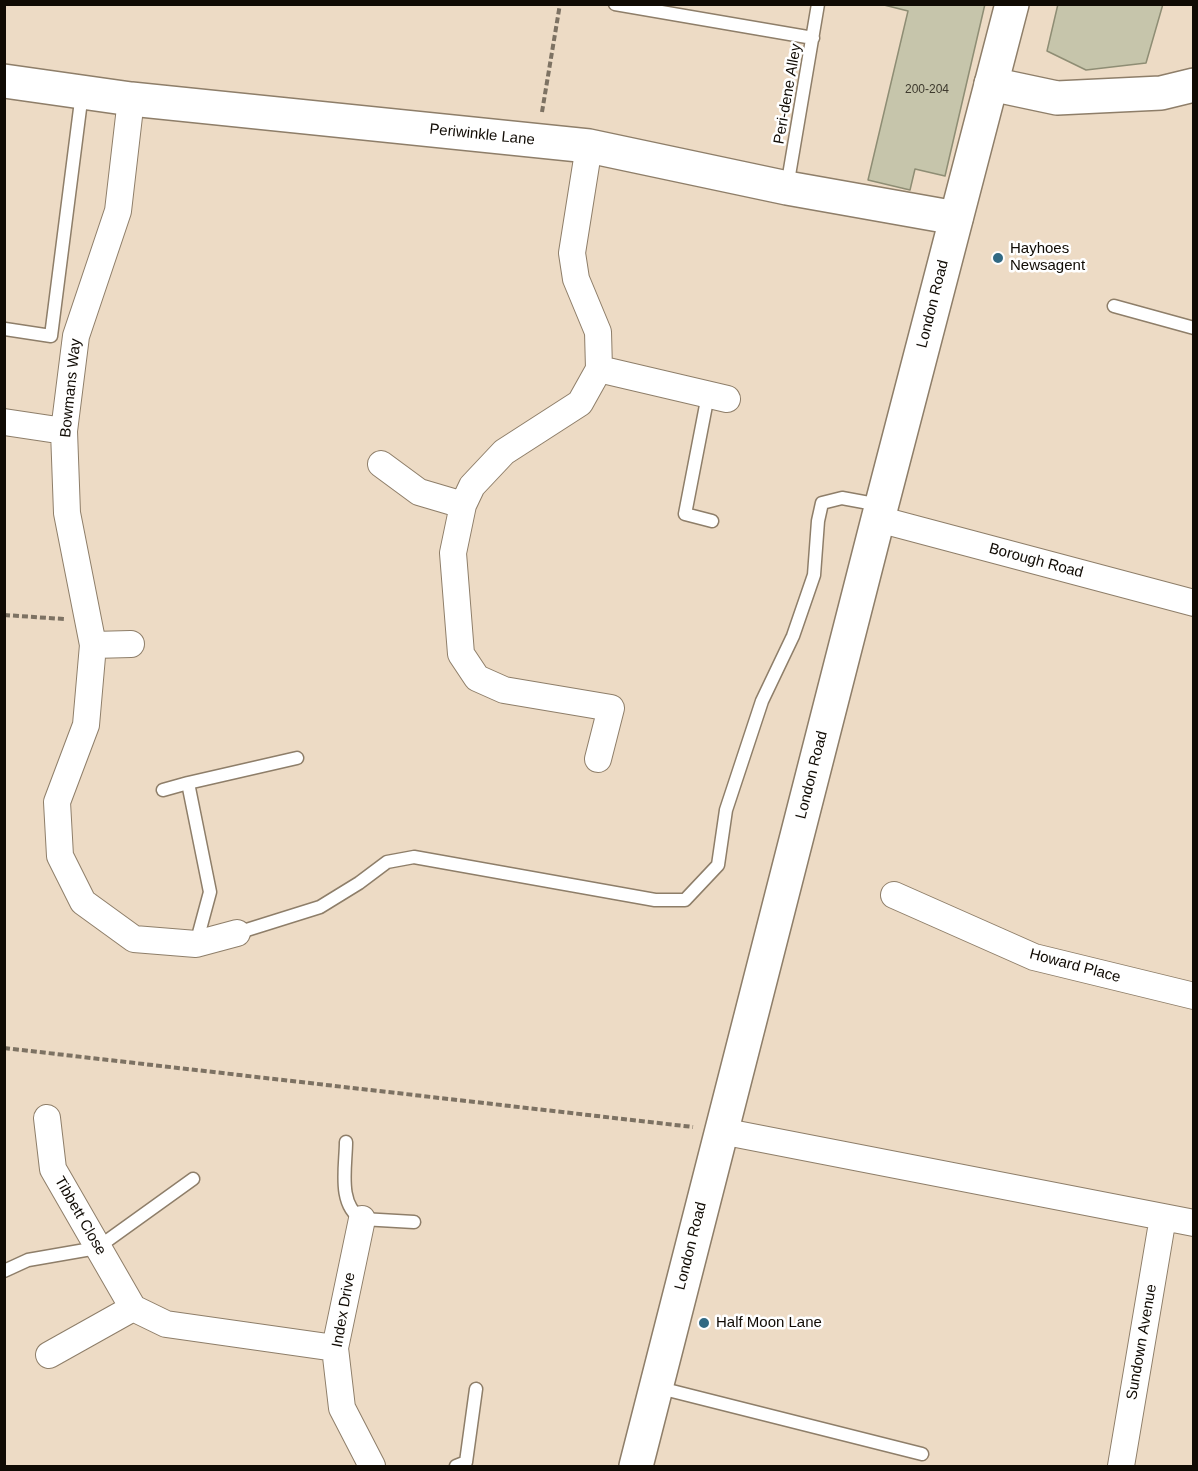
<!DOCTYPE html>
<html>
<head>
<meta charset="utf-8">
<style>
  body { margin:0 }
  #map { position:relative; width:1198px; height:1471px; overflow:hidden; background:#eddbc5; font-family:Helvetica,sans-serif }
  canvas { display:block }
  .frame { position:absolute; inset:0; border:6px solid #100b04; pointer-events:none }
</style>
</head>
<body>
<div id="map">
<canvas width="1198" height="1471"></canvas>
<div class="frame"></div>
</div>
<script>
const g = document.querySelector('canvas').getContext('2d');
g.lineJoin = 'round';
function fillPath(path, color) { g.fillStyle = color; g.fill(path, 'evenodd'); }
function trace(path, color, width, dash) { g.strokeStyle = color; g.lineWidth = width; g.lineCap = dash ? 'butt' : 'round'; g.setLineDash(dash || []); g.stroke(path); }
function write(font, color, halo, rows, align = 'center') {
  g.font = font + ' Helvetica,sans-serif'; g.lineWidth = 5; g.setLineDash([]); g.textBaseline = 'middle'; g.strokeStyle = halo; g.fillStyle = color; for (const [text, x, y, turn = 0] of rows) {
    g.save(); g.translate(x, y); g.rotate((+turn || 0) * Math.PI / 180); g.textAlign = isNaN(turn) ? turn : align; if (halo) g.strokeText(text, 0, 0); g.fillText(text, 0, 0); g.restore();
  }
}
const building = new Path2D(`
  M880,4H985L945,176L915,169L910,190L868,180L908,11Z
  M1058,4H1163L1146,63L1086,70L1047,51Z`);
fillPath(building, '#c6c5ab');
trace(building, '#8e8d74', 1.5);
const lane = new Path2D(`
  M615,4L813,38
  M787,187L818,4
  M1114,306L1194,328
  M5,329L51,336L82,93
  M708,395L685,514L712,521
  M163,790L188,783
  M237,933L320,907L359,883L387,862L414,857L655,900H685L718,865L726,810L762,701L793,636L814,575L818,521L822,503L842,498L880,505
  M196,944L210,892L188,783L297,758
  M346,1142C346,1166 337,1205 362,1219L414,1222
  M4,1271L28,1260L97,1248L193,1179
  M656,1387L922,1454
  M456,1466L466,1462L476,1389`);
const street = new Path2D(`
  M131,99L118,211L76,336L64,431L67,513L93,645L86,725L57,802L60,856L83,902L134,939L196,944L237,933
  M589,146L572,253L576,279L598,332L599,369L580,403L504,452L472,486L463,505L453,553L461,654L477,678L504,690L611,708L598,759
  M599,369L727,399
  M4,422L64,431
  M381,464L419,492L463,505
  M878,519L1194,603
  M93,645L131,644
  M894,895L1034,957L1194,996
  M47,1118L53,1169L133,1308L166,1324L335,1348
  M721,1131L1194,1223
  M362,1219L335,1348L342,1408L372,1466
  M49,1355L133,1308
  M1121,1466L1163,1217`);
const secondary = new Path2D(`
  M4,81L131,99L589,146L787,188L956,218
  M991,84L1057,98L1161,93L1194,85`);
const primary = new Path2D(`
  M636,1466L878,519L1012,4`);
trace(lane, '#8e7e69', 15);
trace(street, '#8e7e69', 28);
trace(secondary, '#8e7e69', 36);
trace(primary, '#8e7e69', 36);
trace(new Path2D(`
  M542,112L560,4
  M4,615L64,619
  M4,1048L693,1127`), '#7d7263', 4, [6, 3]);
trace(lane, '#fff', 12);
trace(street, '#fff', 26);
trace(secondary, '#fff', 33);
trace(primary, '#fff', 33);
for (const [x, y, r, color] of [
  [998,258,6,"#316983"],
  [704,1323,6,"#316983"]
]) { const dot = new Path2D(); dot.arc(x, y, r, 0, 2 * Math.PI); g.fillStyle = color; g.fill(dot); trace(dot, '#fff', 2); }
write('12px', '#3e3a2e', null, [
  ["200-204",927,90]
]);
write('15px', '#100b04', '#fff', [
  ["Peri-dene Alley",788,94,-80],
  ["Periwinkle Lane",482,135,6],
  ["London Road",933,304,-76],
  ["Bowmans Way",71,388,-84],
  ["Borough Road",1036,561,15],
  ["London Road",812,775,-76],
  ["Howard Place",1075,966,15],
  ["Tibbett Close",80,1216,60],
  ["London Road",691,1246,-76],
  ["Index Drive",344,1310,-80],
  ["Sundown Avenue",1142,1342,-80]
]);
write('15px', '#100b04', '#fff', [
  ["Hayhoes",1010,249],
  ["Newsagent",1010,266],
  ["Half Moon Lane",716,1323]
], 'left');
</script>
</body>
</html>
